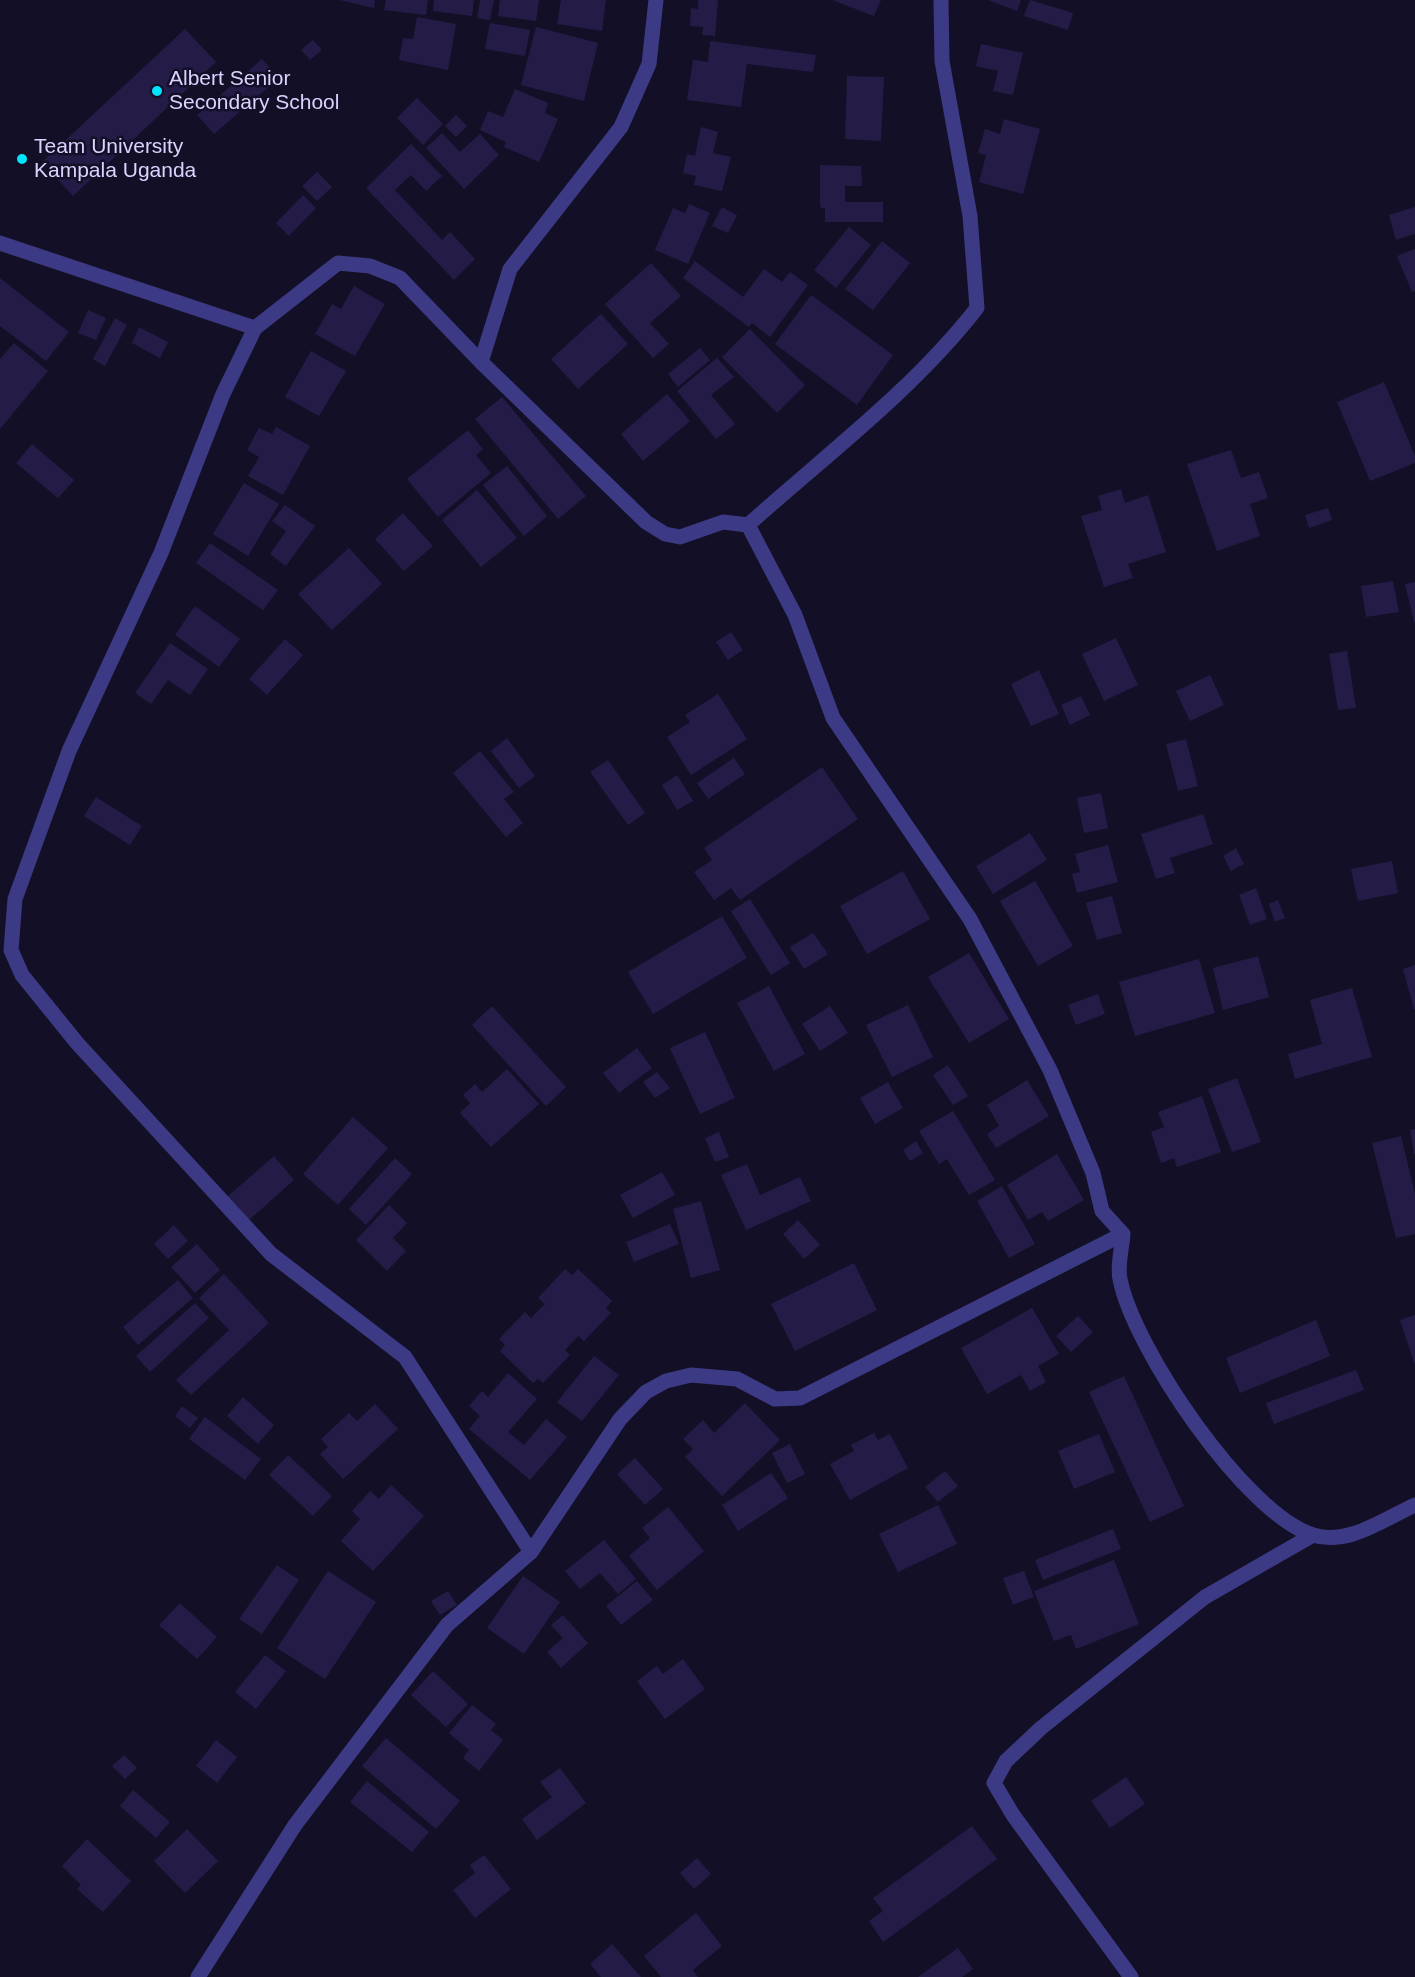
<!DOCTYPE html>
<html>
<head>
<meta charset="utf-8">
<style>
  body { margin:0 }
  canvas { display:block; background:#130f26 }
</style>
</head>
<body>
<canvas width="1415" height="1977"></canvas>
<script>
const g = document.querySelector('canvas').getContext('2d');
g.lineJoin = 'round';
function fillPath(path, color) { g.fillStyle = color; g.fill(path, 'evenodd'); }
function trace(path, color, width, dash) { g.strokeStyle = color; g.lineWidth = width; g.lineCap = dash ? 'butt' : 'round'; g.setLineDash(dash || []); g.stroke(path); }
function write(font, color, halo, rows, align = 'center') {
  g.font = font + ' Helvetica,sans-serif'; g.lineWidth = 5; g.setLineDash([]); g.textBaseline = 'middle'; g.strokeStyle = halo; g.fillStyle = color; for (const [text, x, y, turn = 0] of rows) {
    g.save(); g.translate(x, y); g.rotate((+turn || 0) * Math.PI / 180); g.textAlign = isNaN(turn) ? turn : align; if (halo) g.strokeText(text, 0, 0); g.fillText(text, 0, 0); g.restore();
  }
}
fillPath(new Path2D(`
  M340,0H375L374,8Z
  M386,0H428L426,15L384,10Z
  M434,0H474L472,16L433,11Z
  M480,0H494L490,20L477,18Z
  M500,0H539L536,21L498,16Z
  M561,0H606L602,31L557,24Z
  M698,0H718L715,36L702,35L703,27L690,26L691,8L698,9Z
  M832,0H881L874,16Z
  M988,0H1021L1017,11Z
  M1030,0L1073,13L1068,30L1024,16Z
  M417,17L456,24L448,70L399,60L403,38L413,39Z
  M490,23L530,30L525,56L485,49Z
  M536,27L598,43L584,101L521,85Z
  M185,29L216,62L73,196L42,162Z
  M313,40L322,50L310,60L301,50Z
  M710,41L816,55L813,72L747,64L741,107L687,100L693,60L708,62Z
  M981,44L1023,53L1013,95L993,91L998,71L976,66Z
  M262,59L279,78L214,134L197,115Z
  M847,76L884,77L881,141L845,139Z
  M515,89L548,103L545,113L558,119L539,162L504,147L506,142L480,130L488,111L503,117Z
  M417,98L443,124L423,145L397,118Z
  M456,115L467,126L456,137L445,126Z
  M1004,119L1040,129L1023,194L979,182L986,155L978,153L985,129L1000,134Z
  M701,127L718,132L713,153L731,157L722,191L694,185L696,176L683,173L687,154L695,156Z
  M442,133L460,152L480,134L499,155L464,189L426,148Z
  M411,144L442,176L426,191L411,175L395,190L442,240L450,232L475,259L454,280L366,188Z
  M820,165L861,166L862,186H845V202H883V222H825V208H821L820,204Z
  M317,172L332,187L317,201L302,186Z
  M303,195L316,208L289,236L276,223Z
  M689,204L710,213L688,264L655,250L673,208L685,213Z
  M722,207L737,215L728,233L712,226Z
  M1415,207V234L1396,240L1389,215Z
  M849,227L871,245L836,288L814,270Z
  M882,241L910,263L873,310L845,289Z
  M1415,249V291L1412,292L1397,256Z
  M695,261L743,297L764,269L782,282L790,272L808,285L770,337L752,323L749,327L683,278Z
  M651,263L681,296L650,323L669,344L653,358L605,304Z
  M0,278L69,332L46,361L0,326Z
  M354,286L385,304L355,356L315,334L332,304L341,309Z
  M811,295L893,355L857,405L775,344Z
  M88,310L106,318L96,340L78,333Z
  M601,314L628,344L578,389L551,359Z
  M115,318L127,325L105,366L93,359Z
  M139,327L168,342L160,358L132,343Z
  M750,329L805,385L777,413L722,357Z
  M14,343L48,371L0,429V359Z
  M700,348L710,360L678,387L668,374Z
  M311,351L346,371L319,416L285,397Z
  M717,358L734,377L711,395L735,424L716,439L677,391Z
  M1384,382L1415,456V463L1370,481L1337,402Z
  M667,394L690,421L643,461L621,434Z
  M502,397L586,496L558,519L475,419Z
  M276,427L310,446L283,495L248,476L259,457L247,450L259,428L272,434Z
  M468,430L483,449L476,455L491,473L438,517L407,479Z
  M32,444L74,480L58,498L16,463Z
  M1231,450L1241,478L1259,472L1268,498L1250,504L1260,536L1217,551L1187,464Z
  M507,466L547,516L524,536L483,485Z
  M244,483L279,504L248,556L213,534Z
  M1121,489L1125,503L1148,495L1166,552L1128,564L1133,578L1104,587L1081,516L1102,510L1098,496Z
  M477,490L517,538L481,567L442,520Z
  M285,505L315,526L286,566L270,554L286,531L272,521Z
  M1328,508L1332,520L1309,528L1305,515Z
  M403,513L433,546L404,571L375,539Z
  M210,543L278,590L263,610L196,563Z
  M349,548L382,584L332,630L298,594Z
  M1393,581L1399,612L1366,617L1361,586Z
  M1415,582V622H1414L1405,584Z
  M195,606L240,639L219,667L175,635Z
  M731,632L743,650L728,660L716,642Z
  M1116,638L1138,685L1104,701L1082,654Z
  M285,639L303,655L267,695L249,679Z
  M170,643L208,669L190,695L168,680L151,704L135,693Z
  M1347,651L1356,708L1338,710L1329,654Z
  M1039,670L1059,714L1031,726L1011,684Z
  M1210,675L1224,705L1190,721L1176,691Z
  M718,694L747,739L691,775L667,737L690,722L685,715Z
  M1081,696L1090,715L1070,725L1061,705Z
  M507,738L535,776L519,788L491,751Z
  M1186,739L1198,786L1178,791L1166,744Z
  M480,751L514,792L504,799L523,823L506,837L453,773Z
  M734,758L745,774L708,799L697,783Z
  M608,760L645,813L628,825L590,772Z
  M822,767L858,819L740,900L731,888L714,900L694,872L712,860L704,848Z
  M677,775L693,801L677,810L662,785Z
  M1101,793L1108,828L1084,833L1077,798Z
  M96,797L142,826L130,845L84,816Z
  M1203,814L1213,844L1170,858L1175,873L1156,879L1141,834Z
  M1030,833L1047,860L993,894L976,866Z
  M1108,845L1118,882L1077,893L1072,874L1080,872L1075,854Z
  M1236,848L1244,864L1231,871L1223,856Z
  M1392,861L1398,893L1358,901L1351,869Z
  M903,871L930,919L867,954L840,906Z
  M1035,881L1073,946L1038,966L1000,901Z
  M1256,888L1267,919L1250,925L1239,895Z
  M1112,896L1122,933L1097,940L1086,903Z
  M750,899L790,963L771,975L731,911Z
  M1278,900L1285,918L1275,922L1269,904Z
  M722,916L747,958L653,1014L628,972Z
  M813,933L828,954L804,969L790,947Z
  M969,953L1009,1019L969,1043L928,977Z
  M1258,956L1269,997L1223,1010L1213,968Z
  M1199,959L1215,1013L1135,1036L1119,982Z
  M1415,965V1009H1414L1403,969Z
  M769,986L805,1054L774,1071L737,1003Z
  M1352,988L1372,1057L1295,1079L1288,1054L1322,1044L1310,1000Z
  M1098,994L1105,1014L1076,1025L1068,1005Z
  M908,1005L933,1057L892,1077L866,1025Z
  M492,1006L566,1087L546,1106L472,1025Z
  M830,1006L848,1033L820,1051L802,1024Z
  M705,1032L735,1098L700,1114L670,1048Z
  M637,1048L652,1068L619,1093L603,1073Z
  M948,1065L968,1096L953,1105L933,1075Z
  M507,1069L539,1104L491,1147L460,1113L470,1103L463,1095L475,1084L482,1092Z
  M657,1072L670,1088L655,1098L643,1082Z
  M1237,1078L1261,1142L1232,1152L1208,1089Z
  M1027,1080L1049,1116L996,1148L987,1134L999,1126L987,1105Z
  M888,1082L903,1108L875,1124L860,1098Z
  M1202,1096L1221,1152L1177,1167L1174,1158L1161,1163L1151,1132L1164,1127L1158,1112Z
  M953,1111L995,1180L969,1195L947,1159L939,1164L919,1131Z
  M353,1117L388,1148L338,1205L303,1174Z
  M1415,1129V1154H1414L1410,1130Z
  M719,1132L729,1157L715,1162L705,1138Z
  M1401,1136L1415,1194V1234L1396,1238L1372,1143Z
  M916,1141L923,1153L910,1161L903,1150Z
  M1057,1154L1084,1200L1048,1221L1042,1212L1028,1220L1007,1185Z
  M274,1156L294,1180L249,1220L228,1196Z
  M395,1158L412,1174L366,1225L349,1209Z
  M747,1164L760,1195L800,1177L811,1201L746,1230L721,1175Z
  M662,1172L675,1195L633,1218L620,1195Z
  M1002,1186L1035,1244L1009,1258L977,1201Z
  M701,1201L720,1270L691,1278L673,1209Z
  M389,1205L407,1223L393,1238L406,1251L387,1271L356,1240Z
  M798,1220L820,1245L804,1259L783,1234Z
  M670,1224L679,1244L634,1262L626,1242Z
  M174,1225L188,1241L168,1259L154,1244Z
  M197,1244L220,1270L195,1293L171,1267Z
  M854,1263L877,1310L795,1351L771,1304Z
  M565,1269L572,1275L578,1269L612,1301L606,1308L611,1313L584,1341L578,1336L565,1350L570,1355L543,1383L538,1379L533,1383L500,1351L505,1345L499,1339L525,1312L531,1318L545,1304L538,1298Z
  M224,1274L269,1323L191,1395L176,1380L229,1330L199,1298Z
  M178,1280L193,1298L138,1345L123,1327Z
  M195,1303L209,1318L150,1372L136,1356Z
  M1032,1308L1059,1354L1038,1366L1046,1382L1030,1391L1021,1375L987,1394L961,1348Z
  M1415,1315V1365L1400,1320Z
  M1078,1316L1093,1332L1071,1352L1056,1336Z
  M1316,1320L1330,1356L1240,1393L1226,1358Z
  M594,1356L619,1375L582,1421L557,1402Z
  M1356,1370L1364,1390L1274,1424L1266,1403Z
  M508,1373L537,1399L508,1432L524,1445L546,1419L567,1437L530,1480L469,1429L480,1416L469,1406L482,1391L488,1397Z
  M1124,1376L1184,1506L1150,1522L1089,1392Z
  M243,1397L274,1425L258,1444L227,1416Z
  M745,1403L780,1440L722,1496L685,1457L693,1449L683,1439L703,1420L714,1433Z
  M375,1404L398,1429L343,1479L320,1454L328,1447L321,1439L349,1413L357,1421Z
  M182,1406L198,1418L190,1428L175,1416Z
  M205,1417L261,1459L245,1480L189,1439Z
  M874,1433L878,1440L890,1434L908,1468L850,1500L830,1464L854,1451L851,1445Z
  M1099,1434L1115,1472L1074,1489L1058,1451Z
  M790,1444L805,1474L787,1483L772,1453Z
  M288,1455L332,1496L313,1516L269,1475Z
  M635,1458L663,1489L645,1505L617,1474Z
  M945,1471L958,1486L938,1502L925,1487Z
  M771,1473L788,1498L738,1531L722,1505Z
  M391,1485L424,1516L373,1571L341,1541L360,1519L352,1511L370,1491L379,1499Z
  M938,1505L957,1544L898,1572L879,1534Z
  M668,1507L704,1551L657,1590L629,1556L650,1538L642,1528Z
  M1113,1529L1121,1549L1043,1580L1035,1560Z
  M604,1540L636,1579L618,1594L600,1573L580,1589L565,1571Z
  M1114,1560L1139,1624L1076,1649L1071,1635L1054,1641L1034,1591Z
  M277,1565L299,1580L262,1634L239,1619Z
  M328,1571L376,1602L325,1679L277,1648Z
  M1024,1571L1034,1597L1013,1605L1003,1578Z
  M523,1576L560,1602L524,1654L487,1628Z
  M637,1581L653,1600L621,1625L606,1606Z
  M448,1591L457,1605L440,1615L431,1601Z
  M180,1603L217,1637L197,1659L159,1625Z
  M563,1615L588,1643L561,1668L547,1652L563,1638L551,1625Z
  M265,1655L286,1671L256,1709L235,1692Z
  M683,1659L705,1689L665,1719L637,1681L657,1666L663,1674Z
  M433,1671L468,1704L446,1727L411,1695Z
  M472,1705L496,1724L491,1730L503,1740L479,1771L463,1758L469,1750L449,1733Z
  M386,1738L460,1801L436,1829L362,1766Z
  M216,1740L237,1757L217,1783L196,1766Z
  M124,1755L137,1768L125,1779L112,1766Z
  M560,1768L586,1803L537,1840L522,1819L552,1797L540,1782Z
  M1126,1777L1145,1804L1110,1828L1091,1801Z
  M367,1781L429,1832L412,1852L350,1802Z
  M133,1790L170,1822L156,1838L120,1806Z
  M972,1826L997,1859L883,1942L869,1921L883,1911L873,1898Z
  M187,1829L218,1861L185,1893L154,1861Z
  M87,1839L131,1881L103,1912L77,1889L81,1885L62,1866Z
  M484,1855L511,1889L475,1918L453,1890L475,1873L470,1865Z
  M697,1858L711,1874L694,1889L680,1873Z
  M696,1913L722,1946L693,1970L698,1977H661L644,1956Z
  M612,1944L641,1977H601L590,1964Z
  M958,1948L973,1969L962,1977H918Z`), '#241b47');
trace(new Path2D(`
  M0,243L255,328
  M481,362L510,269L621,127L649,64L656,0
  M748,525L795,615L833,718L970,919L1050,1070L1093,1173L1102,1211L1123,1234C1122,1248 1117,1266 1120,1279C1133,1347 1245,1514 1313,1535C1348,1546 1384,1519 1415,1505
  M531,1552L405,1357L271,1254L77,1043L22,975L11,950L15,899L69,751L161,553L223,394L255,328L338,263L370,266L400,278L481,362L646,522L665,534L680,537L723,522L748,525C826,455 912,391 977,308L970,216L942,61L941,0
  M198,1977L295,1825L447,1625L531,1552L620,1419L646,1392L666,1381L691,1375L737,1379L775,1399L800,1398L1123,1234
  M1131,1977L1013,1815L994,1783L1006,1761L1041,1728L1205,1597L1313,1535`), '#3d3a85', 15);
for (const [x, y, r, color] of [
  [157,91,6,"#00e5ff"],
  [22,159,6,"#00e5ff"]
]) { const dot = new Path2D(); dot.arc(x, y, r, 0, 2 * Math.PI); g.fillStyle = color; g.fill(dot); trace(dot, '#130f26', 2); }
write('21px', '#d9d4ff', '#130f26', [
  ["Albert Senior",169,79],
  ["Secondary School",169,103],
  ["Team University",34,147],
  ["Kampala Uganda",34,171]
], 'left');
</script>
</body>
</html>
